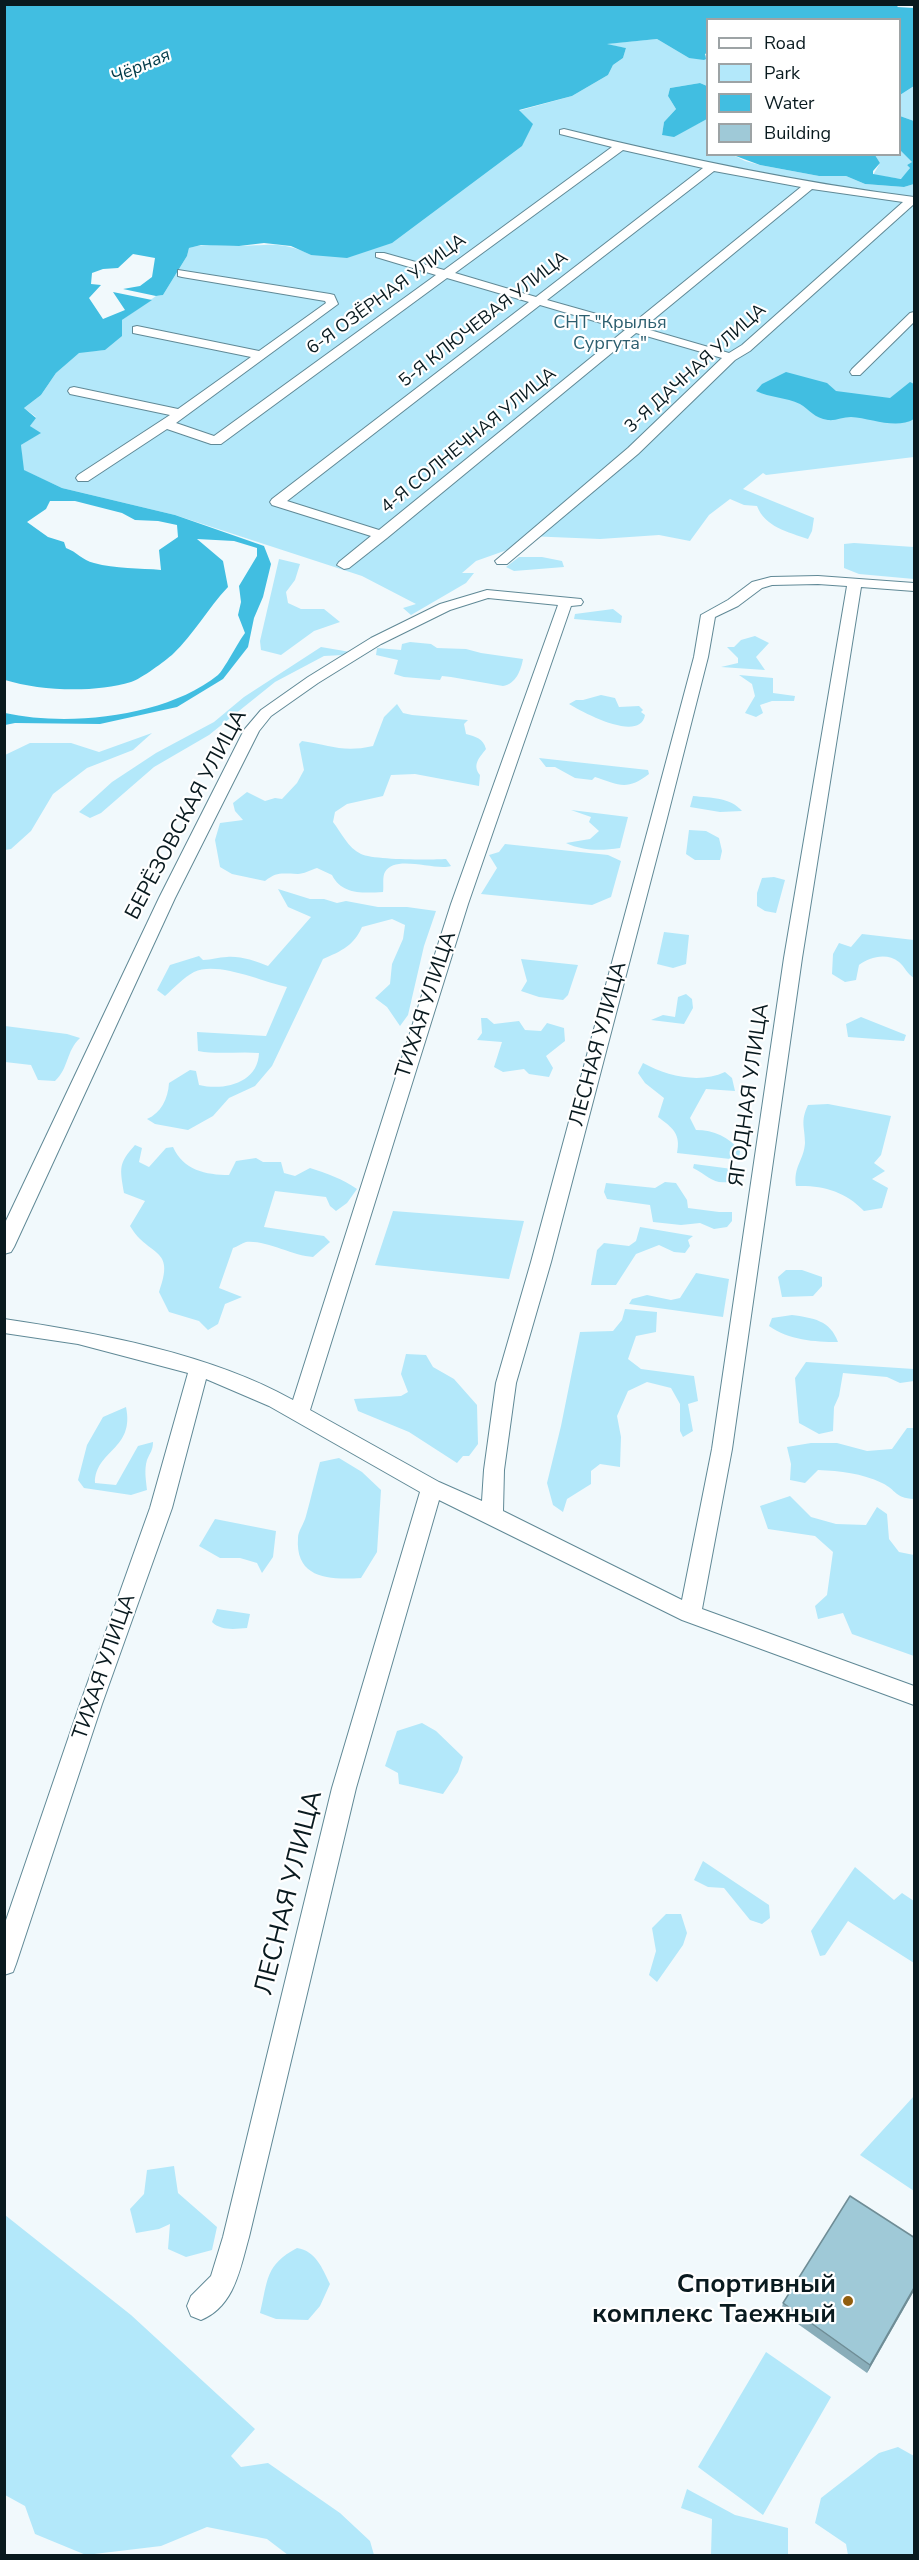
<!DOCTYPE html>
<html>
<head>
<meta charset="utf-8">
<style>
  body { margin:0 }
  #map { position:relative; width:919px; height:2560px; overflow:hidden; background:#f1f9fc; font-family:"Nunito Sans",sans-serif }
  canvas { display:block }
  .frame { position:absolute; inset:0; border:6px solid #091a1f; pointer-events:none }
  .legend { position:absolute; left:706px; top:18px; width:195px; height:138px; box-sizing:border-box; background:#fff; border:2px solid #9da3a5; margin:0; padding:8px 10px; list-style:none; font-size:18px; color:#091a1f }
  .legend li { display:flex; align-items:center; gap:12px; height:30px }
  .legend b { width:30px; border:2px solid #9da3a5 }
</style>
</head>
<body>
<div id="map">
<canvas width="919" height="2560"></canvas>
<div class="frame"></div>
<ul class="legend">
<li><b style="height:8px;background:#fff"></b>Road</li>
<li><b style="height:16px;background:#b3e8fa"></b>Park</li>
<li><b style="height:16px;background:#41bee1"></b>Water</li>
<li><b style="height:16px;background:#9fc9d7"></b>Building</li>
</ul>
</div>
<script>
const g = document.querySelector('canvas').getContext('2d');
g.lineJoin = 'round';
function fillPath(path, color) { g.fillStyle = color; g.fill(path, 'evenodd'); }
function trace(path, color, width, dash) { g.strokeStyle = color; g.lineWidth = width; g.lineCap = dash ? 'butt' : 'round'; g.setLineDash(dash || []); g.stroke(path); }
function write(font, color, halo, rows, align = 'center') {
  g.font = font + ' "Nunito Sans",sans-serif'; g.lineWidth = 4.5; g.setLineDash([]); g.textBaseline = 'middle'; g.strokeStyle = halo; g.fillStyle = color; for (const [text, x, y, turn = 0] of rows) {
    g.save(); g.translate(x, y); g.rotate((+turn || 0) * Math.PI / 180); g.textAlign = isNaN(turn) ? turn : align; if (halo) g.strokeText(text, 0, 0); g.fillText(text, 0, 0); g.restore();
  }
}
fillPath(new Path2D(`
  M657,39L689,58L705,56L707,53V86L700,83L670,88L668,96L676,109L664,122L662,135L674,136L707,119L708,154L733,155L745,161L760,165L819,176H846L865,184L904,187L914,184V457L766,475L763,473L743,489L814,518L812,531L808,539C788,532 765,527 757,506L744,505L730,499L709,515L690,541L659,535L600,539L527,536L507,550L476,561L462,573H474L466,583L411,615L403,608L416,604L362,576L175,515L62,488L23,470L21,445L40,433L30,426L36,417L24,408L41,395L56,373L79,352L105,350L122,320L156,296L163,295L187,256L189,248C205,243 220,246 237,246C269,246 280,240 311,255L518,111L572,96L608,75L613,65L623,58L626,48L604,44Z
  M914,86V121L900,116V95Z
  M900,150L912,162L907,165L910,168L902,179L873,175L880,163L875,155L900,154Z
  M854,543L914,547V579L859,574L844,568V544Z
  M519,557H542L562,561L564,567L514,571L506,567Z
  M279,559L300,564L295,580L286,592L288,603L301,609H324L340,622L314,631L281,655L261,650L260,641Z
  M613,609L622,616L621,623L574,619L575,614Z
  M755,636L769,643L756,657L765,670L721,667L738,663V658L727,647H734L741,640Z
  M410,642L431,644L437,648L466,649L481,653L523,659C521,670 516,684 503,686L451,677L442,676L440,680L404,677L394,674L398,660L376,655L377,648L401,650L402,644Z
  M321,647L362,654L324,656L275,682L209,735L154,767L101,813L90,818L79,812L112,782L156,753L214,722L244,697Z
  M739,675L773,678V693L795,696L794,701H772L760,705L763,713L756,717L745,713L755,696L752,684Z
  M601,695L615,698L619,707L639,706L643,710L641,712L645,715C640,743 584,713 569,704L576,700H583Z
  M397,704L403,713L412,715L468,720L464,724L466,734C476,737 483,738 486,749C479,758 472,765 480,775L479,786L415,774L391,775L383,796L347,804L335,812L333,822C341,832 348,848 361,854C373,860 430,860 446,859L451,866C435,871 395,854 385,872C382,877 384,886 383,892C363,893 342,895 332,875L317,868C311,870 303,874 298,874C282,874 278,871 265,881L232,874L220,867L215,840L220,823L243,820L235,811L233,803L247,792L265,801L275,798L282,799L297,783L304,770L299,744L302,741C331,745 342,753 373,746L384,717Z
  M152,733L133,750L87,768L53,794L31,831L11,849L5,850V755L30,743H71L99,752Z
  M539,758L648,770L649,774C627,791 619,785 595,777L592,780L575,778L555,767H546Z
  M693,796C711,798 730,797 742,811L720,812L690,807Z
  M571,810L628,817L620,848C601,851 583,851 566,843L590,839L599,831L589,822L591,817Z
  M689,830L706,831L719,838L722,851L720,860H695L686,854Z
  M505,844L608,855L621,861L611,897L592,905L481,894L497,868L489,855L499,852Z
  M774,877L785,880L776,913L765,911L757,906V893L762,878Z
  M278,889L310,899H324L337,903L346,901L378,907H407L436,911L424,946L408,1015L400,1026L387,1007L375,998L390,984L392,964L403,939L405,925L392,919L362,927C354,945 342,951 323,959L272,1066L255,1086L229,1098L213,1116L188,1130L155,1124L147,1119C161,1113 168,1099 169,1083L190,1070L196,1071L199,1085C224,1091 258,1083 259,1053C238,1051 219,1055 198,1051L197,1032L266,1036L287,987C262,982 218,961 194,972C184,977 174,988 165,996L157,990L170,965L199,956L203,960C212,960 218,957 227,957C241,956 255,961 268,966L311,917L288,907Z
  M664,932L689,935L686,964L673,968L657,964Z
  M862,934L914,940V978C907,974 905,967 899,962C887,952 869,957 859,965L856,980L845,982L832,974L833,954L839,943L851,947Z
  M521,959L578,965L568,995L563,1000L539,997L521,991L527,981Z
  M686,994L692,999L693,1008L684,1024L651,1020L663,1015L675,1017L678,997Z
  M861,1017L906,1035L904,1041L848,1037L846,1024Z
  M481,1018H487L494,1024L519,1021L525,1030L541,1031L547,1023L564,1028L565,1041L546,1056L553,1068L549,1077L529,1074L524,1069L503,1072L494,1067L502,1042L477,1040L482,1033Z
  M5,1026L67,1034L80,1038C66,1051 69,1068 55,1081L38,1080L31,1065L5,1062Z
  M643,1063C667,1076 699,1084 725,1072L732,1078L735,1091L706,1089L690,1118L696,1130C714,1130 729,1137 740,1151L739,1160L677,1153C681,1134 673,1128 658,1117L664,1098L645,1083L638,1073Z
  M828,1104L891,1116L881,1155L874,1163L885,1171L872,1179L888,1188L882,1208L864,1211C845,1191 822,1185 796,1186C793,1167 804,1160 805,1143C805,1127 800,1122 808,1105Z
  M135,1145L142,1148L139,1162L149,1167L166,1148L173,1147C183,1170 206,1175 229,1175L236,1161L256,1158L263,1162H281L284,1173L295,1176L310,1168C326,1173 343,1179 357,1189L347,1203L336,1211L330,1206L326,1197L275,1191L264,1227L324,1236L330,1242L313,1257C293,1256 266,1240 246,1242C242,1243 237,1247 233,1248L219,1288L242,1297L225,1304L218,1324L208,1330L199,1321L169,1312L159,1292C176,1246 149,1258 130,1226L145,1201L124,1193C120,1168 118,1164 135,1145Z
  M694,1164L740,1170L737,1179C715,1188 711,1177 693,1168Z
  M665,1182L676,1183L687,1200L688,1208L719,1212H732V1221L727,1227L714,1229L700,1223L681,1225L653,1222L650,1205L607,1199L604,1192L606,1183L655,1188Z
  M393,1211L524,1221L509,1279L375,1265Z
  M640,1227L693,1236L688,1240L690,1246L685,1253L674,1252L659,1245L636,1254L616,1285H591L597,1250L604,1243L629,1246L636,1241Z
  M786,1270H802L822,1277V1286L813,1296L782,1297L778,1277Z
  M696,1273L729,1279L723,1317L629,1304L632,1299L647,1295L671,1300L680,1298Z
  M625,1309L657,1312L656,1332L636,1336L628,1359L641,1369L694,1376L698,1401L688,1404L693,1431L683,1437L680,1431V1404L671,1388L647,1382L628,1391L617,1416L621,1437L620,1467L600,1464L591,1471V1484L567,1499L563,1512L553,1505L547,1483L561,1426L580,1332L613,1331L622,1320Z
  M792,1315C813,1318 830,1320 838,1342C814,1342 789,1340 769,1326L772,1318Z
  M406,1354L426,1355L433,1367L454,1379L477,1405L478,1444L469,1456H463L457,1463L409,1432L358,1411L354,1399L401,1396L408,1392L401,1374Z
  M806,1362L914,1369V1381L900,1383L887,1377L843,1373L839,1396L834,1407L833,1431L819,1434L799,1423L795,1378Z
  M126,1407C135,1450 95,1450 95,1483L116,1485L138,1446L153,1442C153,1450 150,1453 147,1460C144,1470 146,1480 147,1490L131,1495L84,1488L78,1480L87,1445L103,1417Z
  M907,1428H914V1499C894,1498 897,1490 882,1483C861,1473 841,1471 818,1470L805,1483L790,1480L791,1464L787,1447L811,1443H837L867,1451L892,1449Z
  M339,1458L362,1472L381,1490L377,1552L361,1578C330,1580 295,1579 298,1538C298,1531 304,1524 306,1516C311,1498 315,1480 320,1462Z
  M790,1496L811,1517L836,1524L866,1525L877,1507L887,1514L889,1539L899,1552L914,1555V1656L852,1634L843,1613L818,1619L815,1606L827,1595L833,1552L815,1536L768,1529L760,1506Z
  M215,1519L276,1531L273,1557L262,1573L257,1563L240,1558H220L199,1546Z
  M217,1609L250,1614L247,1628C235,1629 221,1631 212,1622Z
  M422,1723L436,1731L463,1757L458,1772L443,1794L399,1784L398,1773L385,1766L397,1731Z
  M703,1861L769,1905L770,1918L762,1924L750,1920L724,1888L708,1887L694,1880Z
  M855,1867L894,1900L902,1893L914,1901V1963L848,1921L825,1955L820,1956L811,1931Z
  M666,1914H681L687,1933L683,1945L657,1982L649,1975L656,1951L652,1928Z
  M914,2096V2191L860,2155Z
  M174,2166L178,2193L217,2227L212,2250L186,2257L168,2249L170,2224L159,2229L136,2233L130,2209L144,2194L147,2170Z
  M5,2215L131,2315L255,2429L231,2456L241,2467L268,2463L340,2513L370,2541L374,2555H288L267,2539L207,2527L161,2546L86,2555L35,2534L25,2506L5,2495Z
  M297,2248C316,2251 322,2268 330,2284L320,2306L308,2320L276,2319L260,2313C268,2280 265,2265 297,2248Z
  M766,2352L831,2397L763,2515L698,2467Z
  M898,2447L914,2456V2555H848L846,2544L815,2523L821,2498L879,2453Z
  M687,2489L735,2515L788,2528V2555H711L712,2519L681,2508Z`), '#b3e8fa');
fillPath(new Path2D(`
  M899,5L897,7L914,8V86L900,95V20H708L707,53L705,54L706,59L704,60L689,58L657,39L607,44L626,48L623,58L613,65L608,75L572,96L519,110L533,124L522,146L392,243L347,258L311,255L291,246L264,243L239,246L201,245L189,248L187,256L163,295L156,296L123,289L140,286L152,277L155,258L133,254L118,268L103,269L92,273L91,284L101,285L89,298L103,319L125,310L113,292L152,300L122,320V336L105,350L79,353L56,373L41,395L24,408L36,418L30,426L41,433L21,445L24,470L62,488L175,515L264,546L271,564L263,597L254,618L248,647L223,679L177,707L100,724L15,723L5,725V713C68,727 166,717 218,675C224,670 238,642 245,633L238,615L241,602L239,586L257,556V548L234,541L197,539L223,561L228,587C208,608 194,634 173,654C165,661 141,679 131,682C95,693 40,691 5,680V5ZM50,501H75L122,513L135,520L158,521L177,525L178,537L159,550L161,570C140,568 115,569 94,563C82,560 77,552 66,548L64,542L48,537L27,522L46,509Z
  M700,83L707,86V119L674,137L662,135L664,122L676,109L668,96L670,88Z
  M900,116L914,121V184L904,187L865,184L846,176H819L760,165L733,155H875L880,163L873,171V174L901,179L910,168L907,165L912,162L900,150Z
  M786,372L827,383L836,391L890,398L910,382L914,384V419C896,430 871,418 851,417C843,417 835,421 828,420C814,418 810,410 800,404C786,397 770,398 756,391L762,384Z`), '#41bee1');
const minor = new Path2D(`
  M564,129C681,158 795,182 914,197V204L750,351L735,360L638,454L507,564H497L495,561L628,448L722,358L636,333L387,538L349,568L344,569L337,565L339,562L371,536L272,505L270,502L272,499L529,302L447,278L221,444H211L167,429L88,481H78L76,478L78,475L170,415L70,394L68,391L70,388L74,387L178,409L251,357L133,333V327L137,326L259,351L326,303L325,301L182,277L178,276V270L330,294L334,295L338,304L176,423L214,436L436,275L376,257V253H384L444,270L612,147L560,134V130ZM623,150L703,168L536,297L455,273ZM714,171L801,187L632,324L547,300ZM812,189L903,202L742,345L729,353L643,328ZM540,305L625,330L379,530L287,501Z
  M914,312V322L860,375H852L850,372L852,369L910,313Z
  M818,576L914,583V591L861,587L802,958L732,1449L702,1609L914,1686V1705L682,1620L439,1500L356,1788L249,2237C240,2268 235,2306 201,2320L191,2316L187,2306L191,2296L211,2276L223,2237L332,1788L420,1492L269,1406L206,1379L172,1508L102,1704L16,1964L13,1972L4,1975V1926L80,1704L150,1508L188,1373L78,1344L4,1333V1319C98,1333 209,1353 293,1400L451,904L558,605L488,598L450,610L381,644L318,683L271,716L259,731L175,898L14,1247L11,1252L4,1254V1225L159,898L244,730L261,710L308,677L371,638L440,604L487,590L581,599L583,602L581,605L571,606L468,904L310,1410L439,1482L482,1501L484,1470L496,1383L531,1262L650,822L694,657L701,615L728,600L752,582L771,577ZM818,584L847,586L784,958L712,1449L682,1600L503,1511L504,1470L516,1383L551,1262L666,822L708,657L715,617L738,606L762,588L772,585Z`);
trace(minor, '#608996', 2);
fillPath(minor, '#fff');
fillPath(new Path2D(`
  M915,2238V2289L867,2373L781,2312L783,2303Z`), '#89adb9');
fillPath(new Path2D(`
  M915,2286V2289L867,2373L870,2365Z`), '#6f8d96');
const building = new Path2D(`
  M850,2196L915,2238V2286L870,2365L783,2303Z`);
fillPath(building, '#9fc9d7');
trace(building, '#6f8d96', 1.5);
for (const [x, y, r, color] of [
  [848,2301,6,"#915e0f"]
]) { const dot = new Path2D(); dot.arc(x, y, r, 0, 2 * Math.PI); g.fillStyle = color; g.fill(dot); trace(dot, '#fff', 2); }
write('italic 18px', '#003a48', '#fff', [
  ["Чёрная",141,67,-23]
]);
write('18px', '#091a1f', '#fff', [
  ["6-Я ОЗЁРНАЯ УЛИЦА",387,295,-36],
  ["5-Я КЛЮЧЕВАЯ УЛИЦА",484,320,-38],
  ["3-Я ДАЧНАЯ УЛИЦА",696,369,-42],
  ["4-Я СОЛНЕЧНАЯ УЛИЦА",469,441,-39]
]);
write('18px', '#2d5f6f', '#fff', [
  ["CНТ \"Крылья",610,324],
  ["Сургута\"",610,345]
]);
write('21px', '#091a1f', '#fff', [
  ["БЕРЁЗОВСКАЯ УЛИЦА",187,815,-62],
  ["ТИХАЯ УЛИЦА",427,1005,-72],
  ["ЛЕСНАЯ УЛИЦА",599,1044,-75],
  ["ЯГОДНАЯ УЛИЦА",750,1095,-82],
  ["ТИХАЯ УЛИЦА",105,1667,-71]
]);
write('26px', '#091a1f', '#fff', [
  ["ЛЕСНАЯ УЛИЦА",290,1893,-76]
]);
write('bold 26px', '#091a1f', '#fff', [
  ["Спортивный",836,2286],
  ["комплекс Таежный",836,2316]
], 'right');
</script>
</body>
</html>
